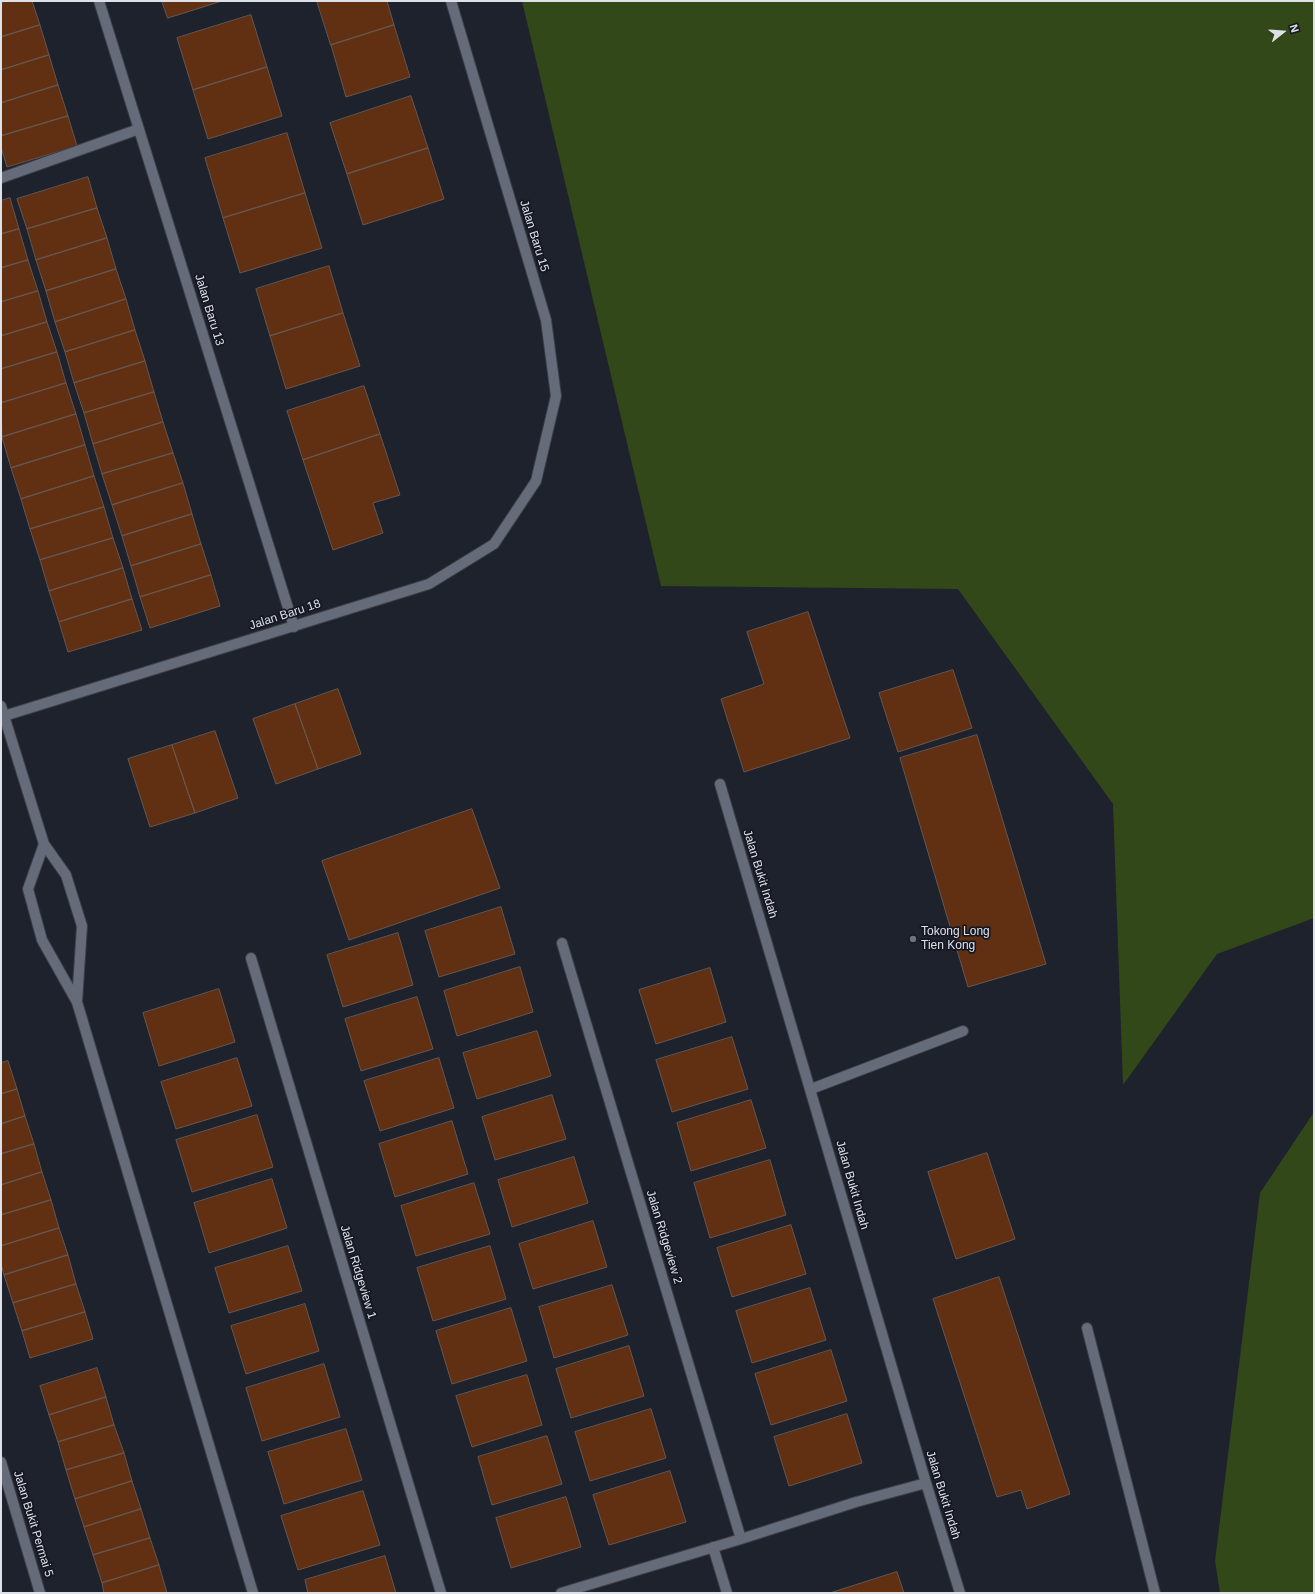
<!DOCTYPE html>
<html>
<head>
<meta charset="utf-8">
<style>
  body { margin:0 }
  #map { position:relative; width:1315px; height:1594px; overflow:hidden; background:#1e222d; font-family:Helvetica,sans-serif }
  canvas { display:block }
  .frame { position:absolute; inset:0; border:2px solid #dfe1e9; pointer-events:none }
  .north { position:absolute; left:1263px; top:12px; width:40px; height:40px; -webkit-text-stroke:3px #151823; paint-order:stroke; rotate:73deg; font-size:11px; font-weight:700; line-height:16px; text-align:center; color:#dfe1e9 }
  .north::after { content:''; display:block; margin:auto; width:14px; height:18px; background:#dfe1e9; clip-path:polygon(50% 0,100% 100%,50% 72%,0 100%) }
</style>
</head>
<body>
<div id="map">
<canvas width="1315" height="1594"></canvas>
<div class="frame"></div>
<div class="north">N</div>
</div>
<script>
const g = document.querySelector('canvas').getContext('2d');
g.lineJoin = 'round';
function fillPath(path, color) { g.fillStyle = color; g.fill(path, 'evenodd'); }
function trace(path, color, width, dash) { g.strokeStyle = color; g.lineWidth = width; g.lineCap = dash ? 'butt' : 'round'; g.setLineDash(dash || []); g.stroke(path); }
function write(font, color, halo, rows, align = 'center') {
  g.font = font + ' Helvetica,sans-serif'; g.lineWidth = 3.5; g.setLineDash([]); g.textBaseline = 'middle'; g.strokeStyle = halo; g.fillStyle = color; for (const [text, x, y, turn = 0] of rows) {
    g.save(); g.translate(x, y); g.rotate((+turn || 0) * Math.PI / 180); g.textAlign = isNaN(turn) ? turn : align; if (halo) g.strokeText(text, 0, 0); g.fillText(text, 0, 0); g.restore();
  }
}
fillPath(new Path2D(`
  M522,1H1314V918L1217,954L1123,1085L1113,804L958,589L661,586Z
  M1314,1112V1593H1220L1215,1561L1260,1193Z`), '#324819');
const building = new Path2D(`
  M8,1H32L40,25L1,37V3Z
  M162,1H222L168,18Z
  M317,1H387L394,25L331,45Z
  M251,15L267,67L193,90L177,38Z
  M40,25L49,55L1,70V37Z
  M394,25L410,77L346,97L331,45Z
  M49,55L58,85L1,103V70Z
  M267,67L282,116L208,139L193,90Z
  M58,85L68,116L1,136V103Z
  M411,96L428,148L347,174L330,123Z
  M68,116L77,146L7,167L1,147V136Z
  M287,133L305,193L223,218L205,158Z
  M428,148L444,199L363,225L347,174Z
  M88,177L97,208L27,229L17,199Z
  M305,193L322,248L240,273L223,218Z
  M10,198L19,229L1,234V201Z
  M97,208L107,238L36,260L27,229Z
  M19,229L28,260L1,268V234Z
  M107,238L116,269L46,291L36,260Z
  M28,260L38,291L1,302V268Z
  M329,266L343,313L270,336L256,289Z
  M116,269L126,299L55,322L46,291Z
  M38,291L47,322L1,336V302Z
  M126,299L135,330L65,352L55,322Z
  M343,313L360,366L286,389L270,336Z
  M47,322L57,352L1,369V336Z
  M135,330L145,361L74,383L65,352Z
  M57,352L66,383L1,403V369Z
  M145,361L154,392L84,413L74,383Z
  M66,383L76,414L2,437L1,403Z
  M364,386L380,434L303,460L287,411Z
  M154,392L163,422L93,444L84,413Z
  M76,414L85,445L11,468L2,437Z
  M163,422L173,453L102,474L93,444Z
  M380,434L400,495L373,503L383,533L333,550L303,460Z
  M85,445L94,476L21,499L11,468Z
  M173,453L183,483L112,505L102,474Z
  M94,476L104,507L30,529L21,499Z
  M183,483L192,514L122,536L112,505Z
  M104,507L113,538L40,560L30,529Z
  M192,514L201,544L131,566L122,536Z
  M113,538L123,568L49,591L40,560Z
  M201,544L211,575L140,597L131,566Z
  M123,568L132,599L59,622L49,591Z
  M211,575L220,606L150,628L140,597Z
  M132,599L142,630L68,652L59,622Z
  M808,612L850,738L744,772L721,699L764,684L747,632Z
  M953,670L972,728L898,752L879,693Z
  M338,689L361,754L318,769L295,704Z
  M295,704L318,769L276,784L253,719Z
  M215,731L238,798L195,813L172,745Z
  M977,735L1046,964L968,987L900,758Z
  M172,745L195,813L150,827L128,759Z
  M472,809L500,888L349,940L322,861Z
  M501,907L515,954L439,977L425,931Z
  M398,933L413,985L343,1007L327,955Z
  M520,967L533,1012L457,1036L444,991Z
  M710,968L726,1022L656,1044L639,990Z
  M219,989L235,1042L159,1066L143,1013Z
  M417,997L433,1049L361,1071L345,1019Z
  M537,1031L551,1076L477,1099L463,1053Z
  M732,1037L748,1089L672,1112L656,1060Z
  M237,1058L252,1106L176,1129L161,1082Z
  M439,1058L454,1108L380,1131L364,1081Z
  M8,1061L17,1089L1,1094V1063Z
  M17,1089L25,1116L1,1124V1094Z
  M552,1095L566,1139L495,1160L482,1117Z
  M751,1100L766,1148L691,1171L677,1123Z
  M257,1115L273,1167L192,1192L176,1140Z
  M25,1116L34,1144L1,1154V1124Z
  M452,1121L468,1174L395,1197L379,1144Z
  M34,1144L42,1172L1,1185V1154Z
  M987,1153L1015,1239L956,1259L928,1172Z
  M574,1157L588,1203L512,1227L498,1180Z
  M770,1160L786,1215L710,1238L694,1183Z
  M42,1172L51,1200L1,1215V1185Z
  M272,1179L287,1228L209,1253L194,1203Z
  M474,1183L490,1234L416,1256L401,1206Z
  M51,1200L59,1228L1,1246V1215Z
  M593,1221L607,1267L533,1289L519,1244Z
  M791,1225L806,1274L732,1297L717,1248Z
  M59,1228L68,1255L4,1275L1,1264V1246Z
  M288,1246L302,1291L229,1313L215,1268Z
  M490,1246L506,1299L433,1321L417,1268Z
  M68,1255L76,1284L13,1303L4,1275Z
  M999,1277L1070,1494L1027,1509L1021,1490L997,1497L933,1299Z
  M76,1284L85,1312L22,1331L13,1303Z
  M612,1285L628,1335L554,1358L539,1307Z
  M810,1288L826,1340L752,1363L736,1311Z
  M305,1304L319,1351L246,1374L231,1326Z
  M511,1308L527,1361L452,1384L436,1331Z
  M85,1312L93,1339L30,1358L22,1331Z
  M629,1346L644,1396L571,1418L556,1369Z
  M831,1350L847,1401L771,1425L755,1374Z
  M324,1364L340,1417L262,1441L246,1388Z
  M97,1368L106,1397L49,1415L40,1386Z
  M527,1375L542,1425L472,1447L456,1396Z
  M106,1397L114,1425L58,1442L49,1415Z
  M651,1409L666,1458L590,1481L575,1432Z
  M847,1414L862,1463L789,1486L774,1437Z
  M114,1425L124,1453L66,1470L58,1442Z
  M346,1429L362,1480L284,1504L268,1452Z
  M547,1436L562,1484L492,1505L478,1457Z
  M124,1453L132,1481L75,1499L66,1470Z
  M670,1471L686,1522L609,1545L593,1495Z
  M132,1481L141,1509L84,1527L75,1499Z
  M363,1491L380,1545L298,1570L281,1516Z
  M566,1497L581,1547L511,1568L496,1518Z
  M141,1509L150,1538L93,1555L84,1527Z
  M150,1538L159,1565L102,1583L93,1555Z
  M385,1556L396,1593H308L305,1580Z
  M159,1565L167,1593H104L102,1583Z
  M897,1572L904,1593H830Z`);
fillPath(building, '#612f12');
trace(building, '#665750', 1);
const minor = new Path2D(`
  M99,1L294,627
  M1,178L139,129
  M1,706L44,844L66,875L82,926L77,1002
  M4,716L429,584L494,544L536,481L556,396L546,320L451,1
  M720,784L926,1483L960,1593
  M44,844L28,889L42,940L77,1002L253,1593
  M562,943L741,1539
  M251,958L441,1593
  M811,1089L963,1031
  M1087,1328L1155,1593
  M1,1462L40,1593
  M713,1547L727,1593
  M561,1593L741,1539L856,1502L926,1483`);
trace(minor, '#3c3e48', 12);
trace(minor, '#666b79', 10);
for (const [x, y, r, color] of [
  [913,939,4,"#6b7280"]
]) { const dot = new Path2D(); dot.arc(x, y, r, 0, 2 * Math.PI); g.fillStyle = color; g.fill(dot); trace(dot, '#151823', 1.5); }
write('12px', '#dfe1e9', '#151823', [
  ["Jalan Baru 15",534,236,73],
  ["Jalan Baru 13",209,310,73],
  ["Jalan Baru 18",285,615,-18],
  ["Jalan Bukit Indah",760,874,73],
  ["Jalan Bukit Indah",852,1185,74],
  ["Jalan Ridgeview 2",664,1237,73],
  ["Jalan Ridgeview 1",358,1272,73],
  ["Jalan Bukit Indah",943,1495,73],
  ["Jalan Bukit Permai 5",33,1524,73]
]);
write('12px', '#dfe1e9', '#151823', [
  ["Tokong Long",921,932],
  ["Tien Kong",921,946]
], 'left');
</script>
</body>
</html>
